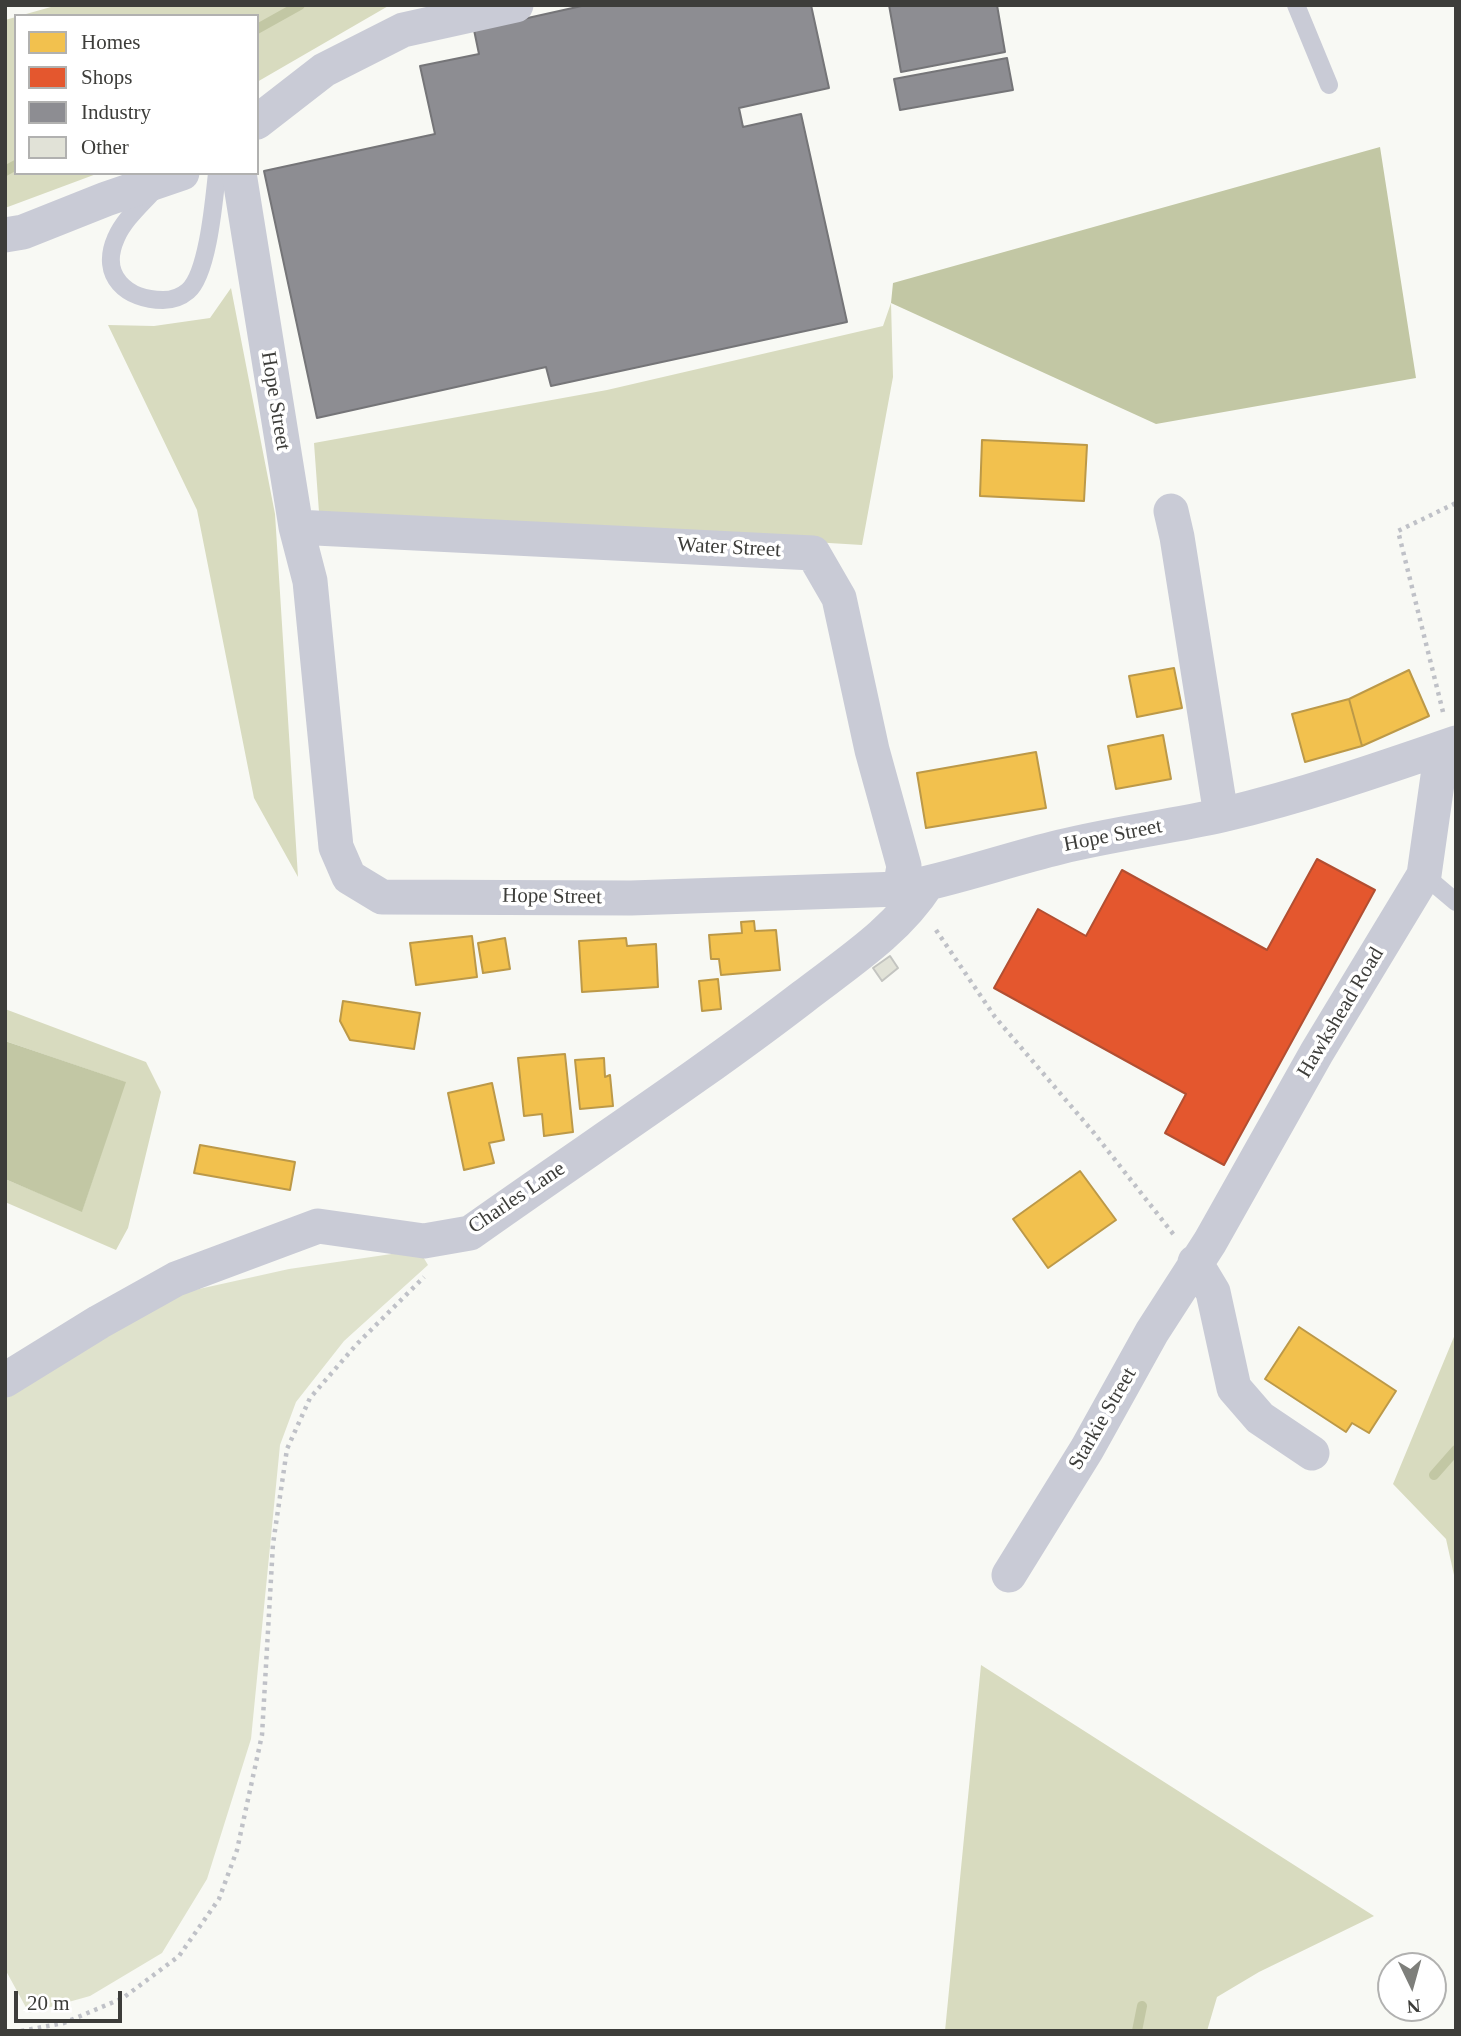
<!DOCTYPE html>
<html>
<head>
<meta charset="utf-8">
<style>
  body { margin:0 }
  #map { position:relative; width:1461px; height:2036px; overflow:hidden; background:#f8f9f4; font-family:Georgia,serif }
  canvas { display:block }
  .frame { position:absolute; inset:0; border:7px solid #3d3d3a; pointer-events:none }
  .legend { position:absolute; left:14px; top:14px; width:245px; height:161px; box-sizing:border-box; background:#fff; border:2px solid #b1b1b0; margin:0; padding:9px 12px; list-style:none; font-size:21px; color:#3d3d3a }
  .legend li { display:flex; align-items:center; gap:14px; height:35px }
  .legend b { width:35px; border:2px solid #b1b1b0 }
  .north { position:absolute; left:1377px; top:1952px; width:70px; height:70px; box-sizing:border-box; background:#fff; border:2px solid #b1b1b0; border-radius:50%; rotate:175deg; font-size:19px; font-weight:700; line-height:28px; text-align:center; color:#3d3d3a }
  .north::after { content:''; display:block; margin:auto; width:24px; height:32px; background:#7e7f7b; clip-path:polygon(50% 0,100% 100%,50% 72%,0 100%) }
  .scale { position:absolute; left:14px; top:1991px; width:108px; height:32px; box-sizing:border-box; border:4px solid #3d3d3a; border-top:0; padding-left:9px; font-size:21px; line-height:24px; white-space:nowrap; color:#3d3d3a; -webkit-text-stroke:5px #fff; paint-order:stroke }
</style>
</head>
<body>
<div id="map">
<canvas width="1461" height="2036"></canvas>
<div class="frame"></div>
<ul class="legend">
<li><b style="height:19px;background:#f2c14e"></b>Homes</li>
<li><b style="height:19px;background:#e4572e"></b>Shops</li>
<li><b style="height:19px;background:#8d8d92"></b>Industry</li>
<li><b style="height:19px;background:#e1e2d7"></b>Other</li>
</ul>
<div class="north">N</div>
<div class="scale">20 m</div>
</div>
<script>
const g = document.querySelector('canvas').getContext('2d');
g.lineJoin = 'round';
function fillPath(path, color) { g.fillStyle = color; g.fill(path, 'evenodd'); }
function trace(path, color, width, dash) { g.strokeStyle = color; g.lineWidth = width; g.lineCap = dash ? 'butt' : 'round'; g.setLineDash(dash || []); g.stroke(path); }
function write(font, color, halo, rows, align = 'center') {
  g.font = font + ' Georgia,serif'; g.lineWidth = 7; g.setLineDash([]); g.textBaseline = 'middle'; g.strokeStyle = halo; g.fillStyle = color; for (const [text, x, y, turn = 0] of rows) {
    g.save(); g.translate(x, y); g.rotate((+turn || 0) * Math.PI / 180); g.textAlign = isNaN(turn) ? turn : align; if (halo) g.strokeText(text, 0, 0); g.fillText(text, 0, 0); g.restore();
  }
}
fillPath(new Path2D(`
  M419,1250L428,1265L344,1341L296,1402L280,1445L251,1739L207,1879L162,1953L90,1996L29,2013L5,1969V1394L181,1293L289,1269Z`), '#dfe2cc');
fillPath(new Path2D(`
  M58,5H390L257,82V16H19Z
  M16,17V173H99L5,208V20Z
  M231,288L275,514L298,877L254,798L197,510L108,325L154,326L210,318Z
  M891,303L893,377L862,545L319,512L314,443L607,390L883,326Z
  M5,1009L146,1062L161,1092L128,1228L116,1250L5,1202V1179L82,1211L125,1082L5,1041Z
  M1456,1332V1584L1446,1539L1393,1484Z
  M981,1665L1374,1916L1259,1972L1217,1997L1207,2031H945Z`), '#d8dbbf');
fillPath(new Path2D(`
  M1380,147L1416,378L1156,424L891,303L893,283Z
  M5,1041L126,1082L82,1212L5,1179Z`), '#c2c7a4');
const homes = new Path2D(`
  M982,440L1087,445L1084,501L980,496Z
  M1174,668L1182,708L1137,717L1129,676Z
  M1409,670L1429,716L1362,746L1349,699Z
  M1349,699L1362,746L1305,762L1292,714Z
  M1163,735L1171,779L1116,789L1108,746Z
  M1036,752L1046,808L926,828L917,773Z
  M754,921L755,931L776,930L780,970L721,975L719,959H711L709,935L742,933L741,922Z
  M472,936L477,977L416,985L410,943Z
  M505,938L510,969L483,973L478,943Z
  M626,938L627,946L656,944L658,987L582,992L579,941Z
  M718,979L721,1009L702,1011L699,981Z
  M343,1001L420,1013L414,1049L350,1040L340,1021Z
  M565,1054L573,1132L544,1136L542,1114L524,1116L518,1058Z
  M604,1058L605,1077L610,1075L613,1106L580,1109L575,1060Z
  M492,1083L504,1140L489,1143L494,1163L464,1170L448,1093Z
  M200,1145L295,1162L290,1190L194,1173Z
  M1080,1171L1116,1220L1048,1268L1013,1219Z
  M1299,1327L1396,1391L1369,1433L1352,1423L1346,1432L1265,1379Z`);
fillPath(homes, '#f2c14e');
trace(homes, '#bc9948', 2);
const shops = new Path2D(`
  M1317,859L1375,890L1224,1165L1165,1133L1186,1094L994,988L1038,909L1086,936L1122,870L1267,950Z`);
fillPath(shops, '#e4572e');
trace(shops, '#b24f32', 2);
const industry = new Path2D(`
  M586,5H811L829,88L739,108L743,127L801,114L847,322L551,386L546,367L317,418L264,171L435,134L420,66L479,54L474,30Z
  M889,5H997L1005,52L901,72Z
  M1007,58L1013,90L900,110L894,79Z`);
fillPath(industry, '#8d8d92');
trace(industry, '#757578', 2);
trace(new Path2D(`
  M257,29L300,5
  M5,171L16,165
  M1434,1475L1456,1450
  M1137,2031L1142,2006`), '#c2c7a4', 10);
const building = new Path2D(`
  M890,956L898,968L882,981L873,968Z`);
fillPath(building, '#e1e2d7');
trace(building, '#c3c4c0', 2);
trace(new Path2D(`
  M1443,712L1398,531L1456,503
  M936,930L995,1017L1094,1133L1174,1235
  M21,2031L64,2023L123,1998L179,1956L219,1899L237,1850L262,1735L273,1544L287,1449L310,1398L356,1345L424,1277`), '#bfc1c7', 4.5, [3.5, 5]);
trace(new Path2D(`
  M1296,5L1329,85
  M156,188C143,203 124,219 116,238C99,276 127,300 163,300C171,300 181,297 188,291C208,274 214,200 217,173
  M1424,875L1456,902`), '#c9cbd6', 18);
trace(new Path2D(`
  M257,122L324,70L403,30L516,5
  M239,173L296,527L310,581L336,847L349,877L382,897L631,898L900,889C954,879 1006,860 1060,847C1113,834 1168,827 1222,815C1302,796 1378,770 1456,743
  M5,235L23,232L106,199L182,173
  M1171,511L1177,537L1221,815
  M296,527L813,553L839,598L872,750L904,866L900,889
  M1195,1262L1213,1292L1234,1388L1260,1418L1312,1453
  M5,1380L99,1322L176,1279L318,1226L424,1241L470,1233C581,1154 695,1080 803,997C847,963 897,931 927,884
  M1009,1575L1087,1449L1152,1332L1210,1242L1317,1052L1424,875L1442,748`), '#c9cbd6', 35);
write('21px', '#3d3d3a', '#fff', [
  ["Hope Street",275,401,81],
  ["Water Street",729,548,3],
  ["Hope Street",1113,836,-11],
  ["Hope Street",552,897,1],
  ["Hawkshead Road",1341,1013,-59],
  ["Charles Lane",517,1198,-34],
  ["Starkie Street",1103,1419,-60]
]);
</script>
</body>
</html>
